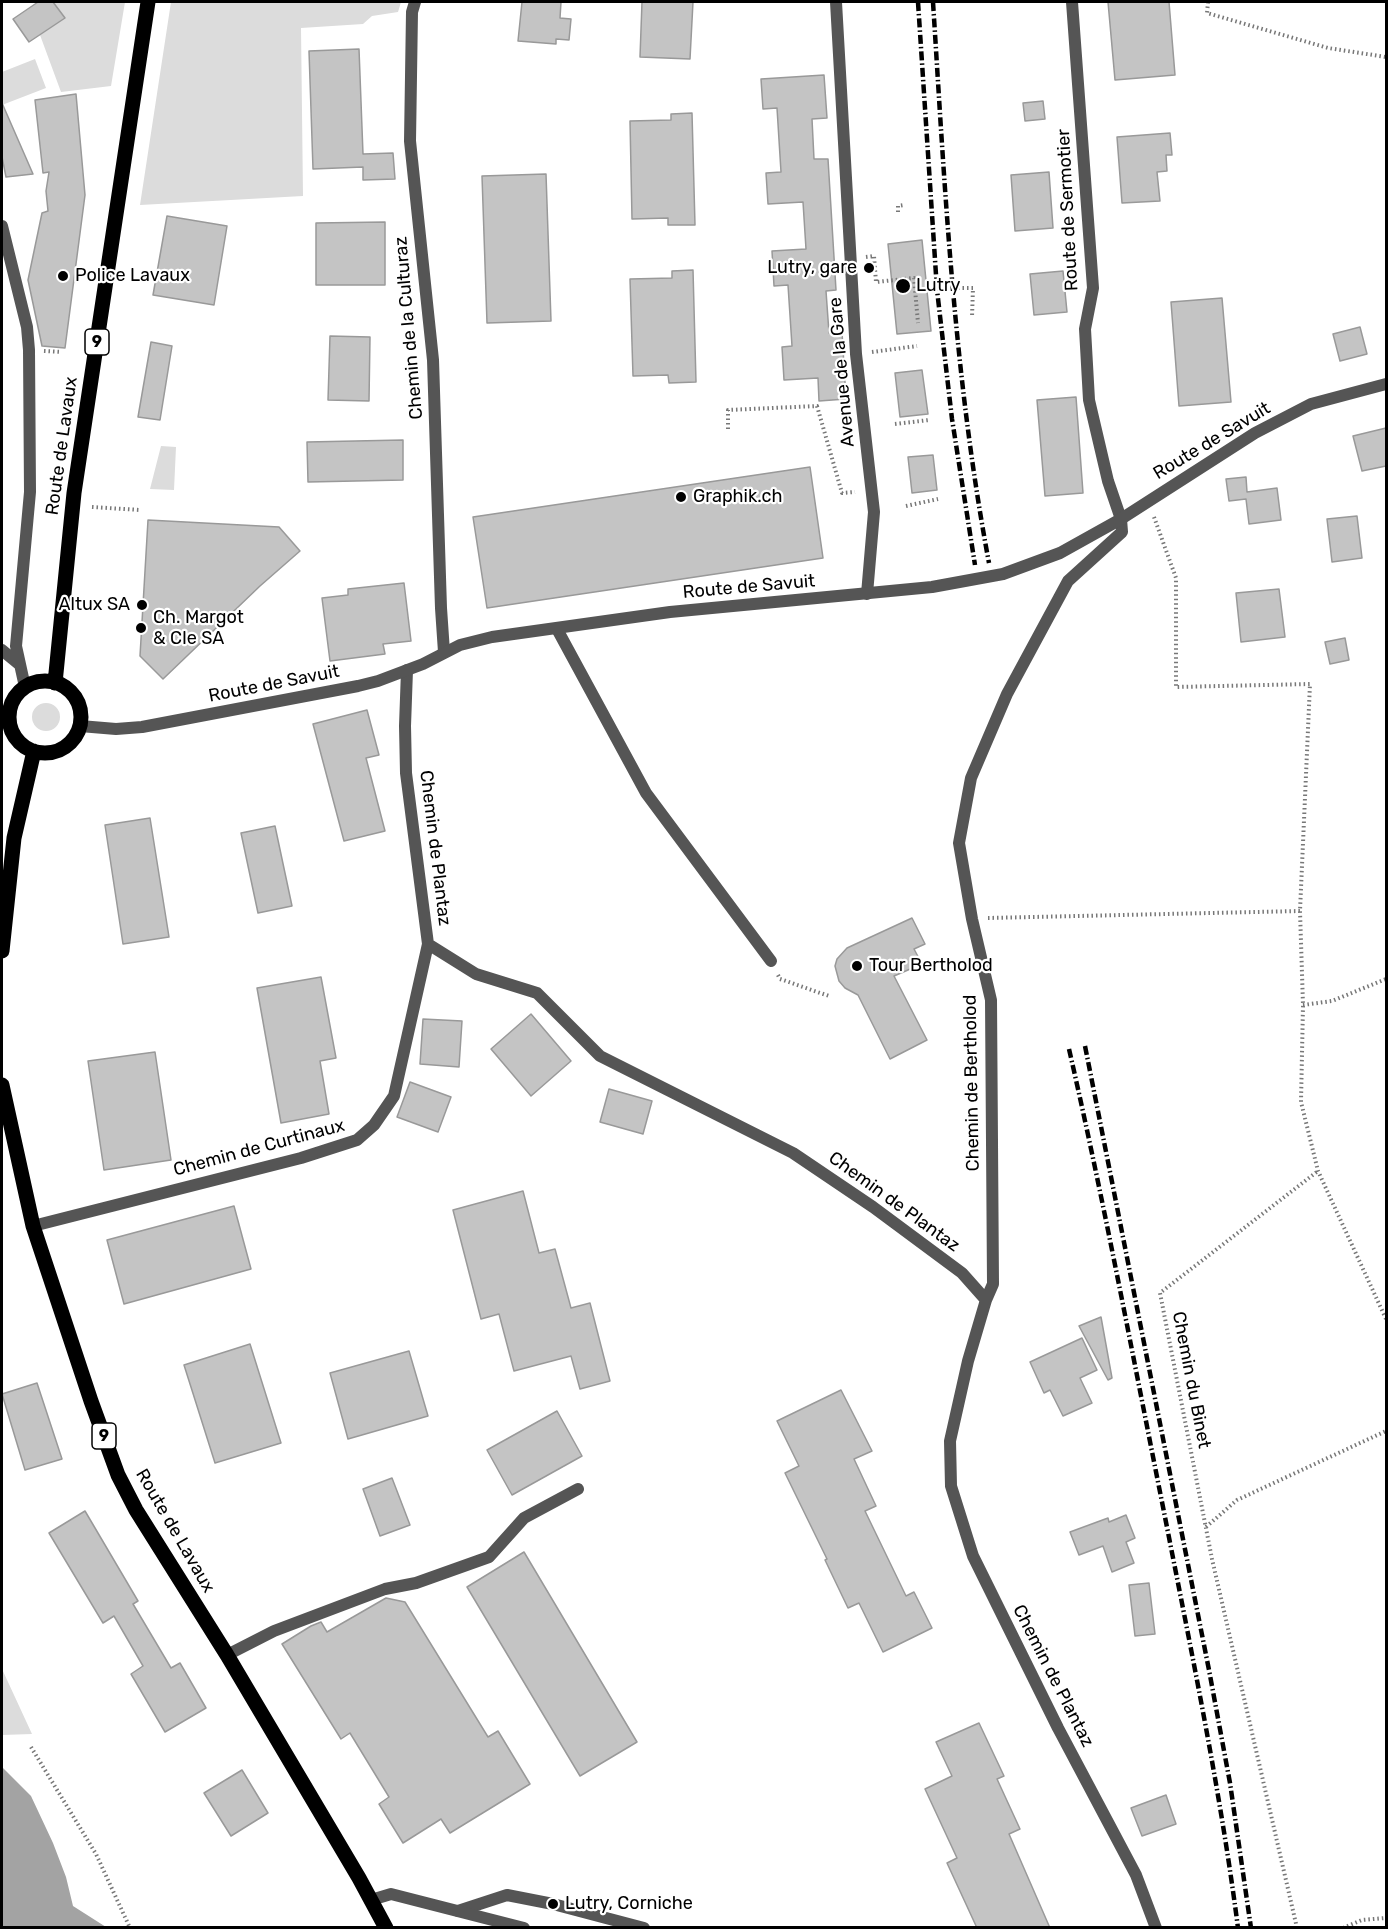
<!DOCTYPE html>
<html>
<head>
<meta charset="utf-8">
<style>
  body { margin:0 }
  #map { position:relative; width:1388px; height:1929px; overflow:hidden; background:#fff; font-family:Rubik,sans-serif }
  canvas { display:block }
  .frame { position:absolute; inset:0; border:3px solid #000; pointer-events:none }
</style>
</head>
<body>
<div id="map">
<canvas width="1388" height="1929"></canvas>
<div class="frame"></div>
</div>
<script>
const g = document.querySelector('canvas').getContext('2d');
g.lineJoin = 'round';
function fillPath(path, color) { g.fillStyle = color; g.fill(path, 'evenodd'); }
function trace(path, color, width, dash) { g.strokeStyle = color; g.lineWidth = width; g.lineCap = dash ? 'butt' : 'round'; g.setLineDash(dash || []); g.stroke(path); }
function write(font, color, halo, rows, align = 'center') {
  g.font = font + ' Rubik,sans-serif'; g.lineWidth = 4.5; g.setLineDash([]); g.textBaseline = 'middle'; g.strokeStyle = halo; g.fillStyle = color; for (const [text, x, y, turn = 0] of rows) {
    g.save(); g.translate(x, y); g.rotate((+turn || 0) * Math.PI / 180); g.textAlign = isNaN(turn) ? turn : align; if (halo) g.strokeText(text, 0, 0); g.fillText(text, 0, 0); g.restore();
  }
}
fillPath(new Path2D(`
  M53,2H125L111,86L61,92L40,35L65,18Z
  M171,2H401L398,12L372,16L363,24L301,28L303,196L140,205Z
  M35,59L46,88L2,105V72Z
  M161,446L176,447L174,490L150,489Z
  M32 717a14 14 0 1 1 28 0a14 14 0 1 1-28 0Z
  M2,1669L32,1734L2,1735Z`), '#dcdcdc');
fillPath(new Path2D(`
  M2,1767L31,1796L53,1843L66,1877L73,1906L106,1927H2Z`), '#a3a3a3');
const building = new Path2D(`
  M38,2H53L65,18L29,42L13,19Z
  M522,2H561L560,18L571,19L569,40L556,39V44L518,41Z
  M642,2H693L690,59L640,57Z
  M1108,2H1169L1175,75L1115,80Z
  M359,49L363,154L393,153L395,179L363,180V167L313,169L309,51Z
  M824,75L827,118L812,119L814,159H828L836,290L826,291L829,333L842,332L846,399L819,401L818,378L784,380L782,347L792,346L788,285L774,286L772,251L806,249L803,202L768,204L766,173L781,172L777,108L763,109L761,79Z
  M76,94L85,195L65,348L42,346L28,280L42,213L48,211L46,191L49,172L43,173L35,100Z
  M1043,101L1045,119L1025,121L1023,103Z
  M2,103L33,174L6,177L2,157Z
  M692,113L695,225H668V218L632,219L630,121L671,120V114Z
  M1170,133L1172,155H1166L1167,171L1157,172L1160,201L1122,203L1117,137Z
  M1049,172L1053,228L1015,231L1011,175Z
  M546,174L551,321L487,323L482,176Z
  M167,216L227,226L214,305L153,295Z
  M385,222V285H316V223Z
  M922,240L931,331L897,334L888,244Z
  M693,270L696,382L669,383L668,375L633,376L630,279L672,278V271Z
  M1063,271L1067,312L1034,315L1030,274Z
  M1222,298L1231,402L1179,406L1171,302Z
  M1360,327L1367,354L1340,361L1333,334Z
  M330,336L370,337L369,401L328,400Z
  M151,342L172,346L160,420L138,417Z
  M922,370L928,414L900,417L895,373Z
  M1076,397L1083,493L1045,496L1037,400Z
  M1386,428V466L1362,471L1353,436Z
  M403,440V480L308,482L307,442Z
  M933,455L937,490L912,493L908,457Z
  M810,467L823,558L487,608L473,517Z
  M1246,477L1247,492L1277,488L1281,520L1249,524L1246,499L1229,501L1226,479Z
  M1357,516L1362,558L1332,562L1327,519Z
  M148,520L279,527L300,551L260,586L163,679L140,656Z
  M404,583L411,641L383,644L385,654L330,661L322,598L348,595V589Z
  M1279,589L1285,637L1241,642L1236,593Z
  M1345,638L1349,660L1330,664L1325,642Z
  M367,710L379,755L366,758L385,831L344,841L313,724Z
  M150,818L169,937L123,944L105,825Z
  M275,826L292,906L258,913L241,833Z
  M912,918L925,944L914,949L922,964L894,976L927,1040L890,1059L858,995L845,988L839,981L835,966L837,959L847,948Z
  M321,977L336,1058L320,1061L329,1114L281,1123L257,988Z
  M531,1014L571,1061L531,1096L491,1049Z
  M423,1019L462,1021L459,1067L420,1064Z
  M155,1052L171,1160L104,1170L88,1061Z
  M410,1082L451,1097L438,1132L397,1117Z
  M609,1089L652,1101L643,1134L600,1122Z
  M523,1191L539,1253L555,1249L571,1308L590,1303L610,1381L580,1389L571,1356L514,1371L499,1314L481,1319L453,1210Z
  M234,1206L251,1269L124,1304L107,1240Z
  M1101,1317L1112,1378L1108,1380L1079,1326Z
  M1082,1338L1097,1370L1080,1378L1092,1403L1063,1416L1050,1390L1044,1393L1030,1362Z
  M250,1344L281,1443L215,1463L184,1365Z
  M409,1351L428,1416L348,1439L330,1373Z
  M37,1383L62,1459L25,1470L2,1394Z
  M841,1390L872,1451L854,1459L876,1506L865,1511L906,1596L914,1592L932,1628L883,1652L859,1603L848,1608L825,1560L827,1559L785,1473L799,1466L777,1421Z
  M557,1411L582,1456L512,1495L487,1450Z
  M392,1478L410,1525L380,1536L363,1489Z
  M85,1511L138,1601L133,1604L171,1668L180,1663L206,1708L165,1732L131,1674L143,1666L114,1616L103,1623L49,1533Z
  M1126,1515L1135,1538L1126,1542L1134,1563L1112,1572L1103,1546L1079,1555L1070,1532L1108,1518L1109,1522Z
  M524,1552L637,1742L580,1776L467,1587Z
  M1149,1583L1155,1634L1135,1636L1129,1585Z
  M386,1598L405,1602L488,1737L498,1731L530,1784L450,1833L441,1819L403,1843L379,1804L389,1797L350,1733L341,1739L282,1644L311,1626L321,1622L327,1632Z
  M979,1723L1004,1776L997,1779L1020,1829L1009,1834L1050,1928H977L947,1863L957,1858L925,1789L952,1776L936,1742Z
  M242,1770L268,1813L231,1836L204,1793Z
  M1166,1795L1176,1824L1142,1836L1131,1808Z`);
fillPath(building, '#c4c4c4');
trace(building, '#999', 1.5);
trace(new Path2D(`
  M1208,2L1207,13L1328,48L1386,57
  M898,212V206L904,205
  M866,257L874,256L876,282L914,278L918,323
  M958,288H973L972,317
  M44,351L62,352
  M872,352L917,346
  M895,424L929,420
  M728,429V410L817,406L842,493L855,492
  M906,506L938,499
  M92,507L140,510
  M1154,517L1176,578V687L1310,684L1300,911L1303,1005L1301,1102L1318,1171L1386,1319
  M988,918L1300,911
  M778,975L780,979L829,996
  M1303,1005L1332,1001L1386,979
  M1206,1527L1237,1500L1386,1431
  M31,1747L96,1854L130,1928
  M1297,1928L1212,1559L1160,1293L1318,1171
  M1343,1928L1362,1920L1386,1918`), '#777', 4, [1.5, 3]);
trace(new Path2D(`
  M557,629L646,793L771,961
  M458,1911L507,1895L553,1904L644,1928`), '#555', 12);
trace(new Path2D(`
  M415,2L412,12L410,141L433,360L441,608L444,652
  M836,2L856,354L874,512L867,594
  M2,226L27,327L29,350L30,492L16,646L25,687
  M2,650L20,665
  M407,670L405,726L406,773L428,944L476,974L537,993L600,1056L793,1153L873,1207L962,1273L986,1300L968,1361L950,1441L951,1486L973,1556L1058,1728L1136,1875L1156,1928
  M33,1226L301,1158L357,1140L374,1125L394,1096L428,944
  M986,1300L993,1284L991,1000L972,919L959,843L971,778L1007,694L1068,581L1122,532L1121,519L1108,481L1089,400L1085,329L1093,288L1072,2
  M227,1655L274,1631L385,1589L416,1583L489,1557L524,1518L578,1489`), '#555', 12);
trace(new Path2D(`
  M80,726L116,729L142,727L358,686L378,681L423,664L460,645L492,637L670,612L932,587L1003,574L1060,553L1121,519L1255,433L1311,404L1386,384
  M371,1900L391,1894L524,1928`), '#555', 12);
trace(new Path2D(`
  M9 717a36 36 0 1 1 72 0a36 36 0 1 1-72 0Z
  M55,683L74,493L148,2
  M2,951L14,838L34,751
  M2,1085L33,1226L91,1401L118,1475L136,1510L227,1655L359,1878L386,1928`), '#000', 15);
trace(new Path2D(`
  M918,2L937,290L952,419L975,565
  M933,2C945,190 954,377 989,563
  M1085,1046L1209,1670L1230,1783L1251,1928
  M1069,1049C1104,1202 1133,1357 1164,1512C1191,1650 1220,1788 1238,1928`), '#000', 4.5, [9, 3, 1.5, 3]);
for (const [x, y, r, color] of [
  [869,268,6,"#000"],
  [63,276,6,"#000"],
  [903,286,8,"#000"],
  [681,497,6,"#000"],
  [142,605,6,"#000"],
  [141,628,6,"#000"],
  [857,966,6,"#000"],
  [553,1904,6,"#000"]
]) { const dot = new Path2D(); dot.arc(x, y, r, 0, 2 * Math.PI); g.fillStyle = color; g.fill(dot); trace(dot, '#fff', 2); }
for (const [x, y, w] of [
  [97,342,24],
  [104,1436,24]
]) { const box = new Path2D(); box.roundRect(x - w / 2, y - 13, w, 26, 4.5); g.fillStyle = '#fff'; g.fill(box); trace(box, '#000', 1.5); }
write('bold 16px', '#000', null, [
  ["9",97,342],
  ["9",104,1436]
]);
write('18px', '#000', '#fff', [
  ["Route de Sermotier",1068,210,-93],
  ["Chemin de la Culturaz",409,328,-95],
  ["Avenue de la Gare",842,372,-95],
  ["Route de Savuit",1212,441,-31],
  ["Route de Lavaux",62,446,-82],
  ["Route de Savuit",749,587,-5],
  ["Route de Savuit",274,684,-11],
  ["Chemin de Plantaz",435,848,83],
  ["Chemin de Bertholod",972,1083,-91],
  ["Chemin de Curtinaux",259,1148,-15],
  ["Chemin de Plantaz",894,1202,36],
  ["Chemin du Binet",1191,1380,79],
  ["Route de Lavaux",175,1531,60],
  ["Chemin de Plantaz",1053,1676,63]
]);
write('18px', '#000', '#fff', [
  ["Lutry, gare",857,268,"right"],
  ["Police Lavaux",75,276],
  ["Lutry",916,286],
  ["Graphik.ch",693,497],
  ["Altux SA",130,605,"right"],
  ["Ch. Margot",153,618],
  ["& CIe SA",153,639],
  ["Tour Bertholod",869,966],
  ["Lutry, Corniche",565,1904]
], 'left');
</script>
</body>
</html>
